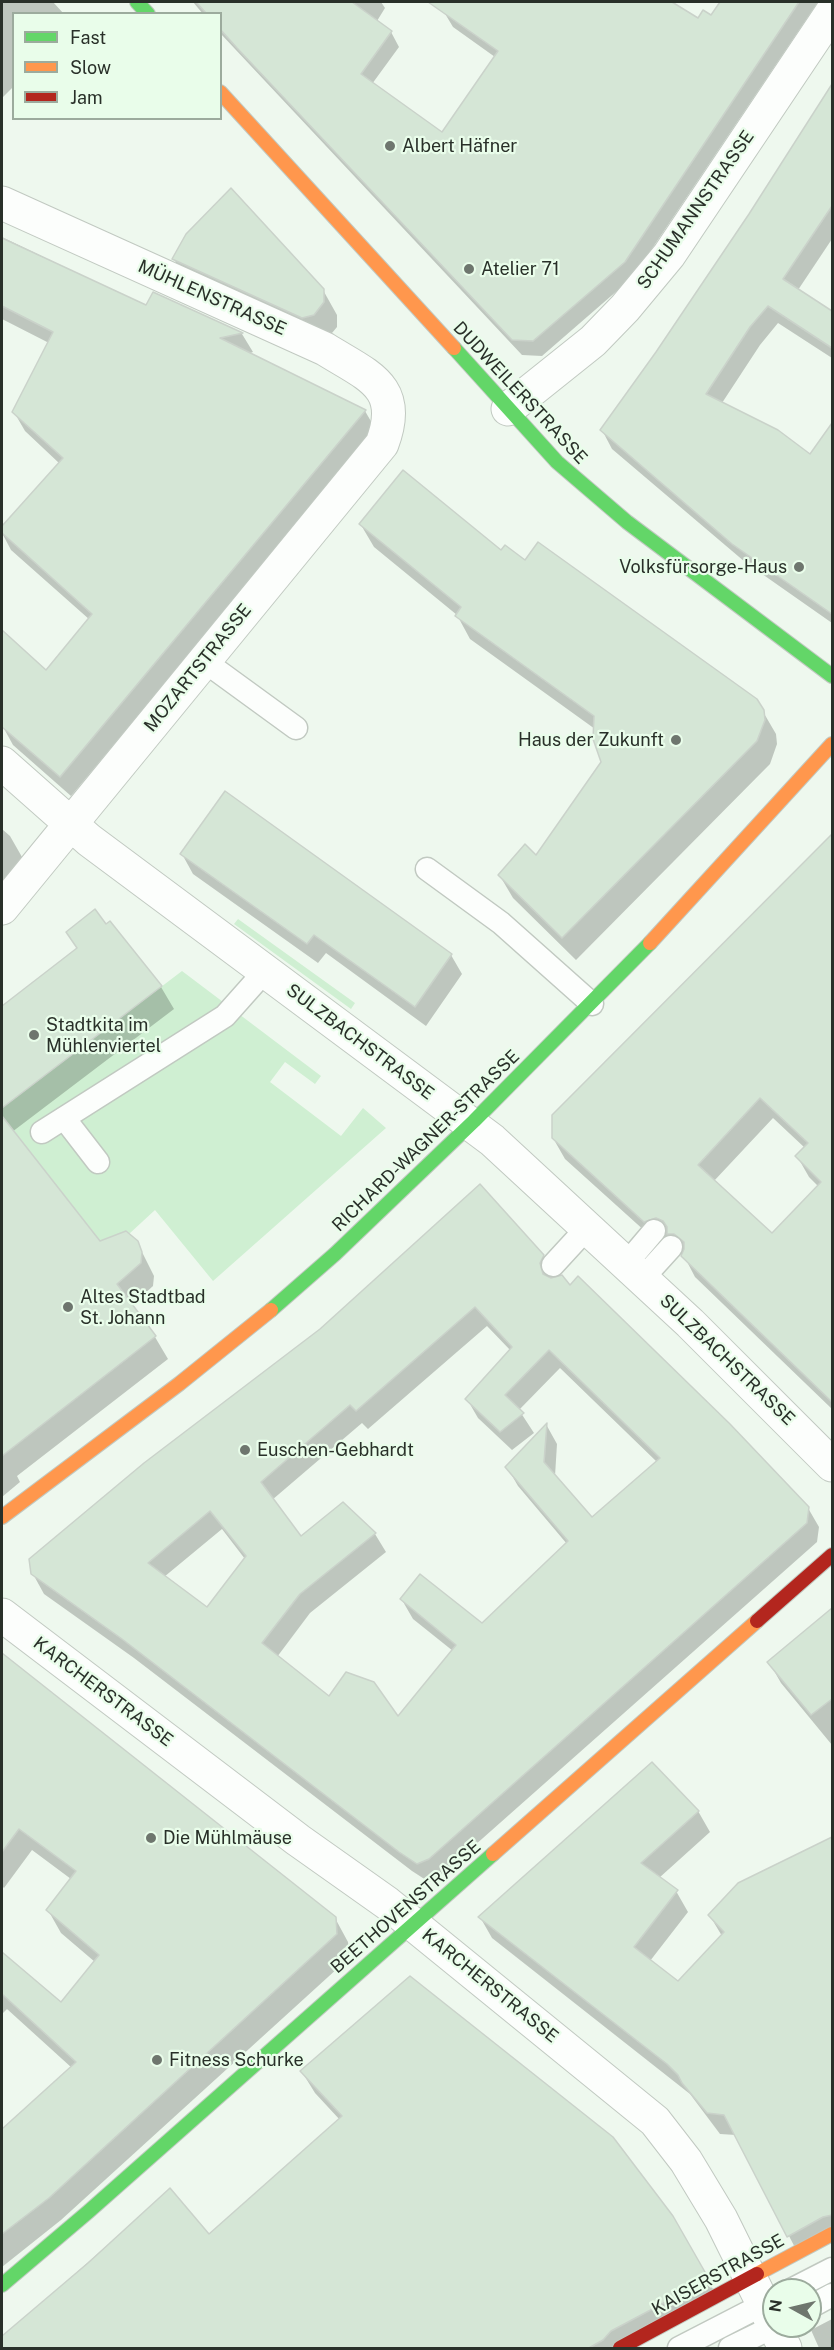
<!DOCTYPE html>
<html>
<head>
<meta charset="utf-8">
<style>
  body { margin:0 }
  #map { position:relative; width:834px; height:2350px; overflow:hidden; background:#eef8ee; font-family:"Public Sans",sans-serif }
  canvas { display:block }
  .frame { position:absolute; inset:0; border:3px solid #293029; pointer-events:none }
  .legend { position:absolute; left:12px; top:12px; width:210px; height:108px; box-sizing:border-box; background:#e9fdea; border:2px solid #9cab9d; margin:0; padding:8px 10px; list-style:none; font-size:18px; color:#293029 }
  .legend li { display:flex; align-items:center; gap:12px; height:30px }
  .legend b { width:30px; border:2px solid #9cab9d }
  .north { position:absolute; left:762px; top:2278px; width:60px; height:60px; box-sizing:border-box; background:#e9fdea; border:2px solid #9cab9d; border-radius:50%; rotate:278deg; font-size:16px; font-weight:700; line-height:24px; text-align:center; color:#293029 }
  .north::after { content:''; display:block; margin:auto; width:21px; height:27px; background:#6e766e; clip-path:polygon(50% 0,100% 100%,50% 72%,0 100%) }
</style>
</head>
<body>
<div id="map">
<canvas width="834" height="2350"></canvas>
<div class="frame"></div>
<ul class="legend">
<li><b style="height:8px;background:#63d668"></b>Fast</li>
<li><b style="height:8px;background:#ff974d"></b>Slow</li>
<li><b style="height:8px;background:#b3261e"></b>Jam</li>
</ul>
<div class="north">N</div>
</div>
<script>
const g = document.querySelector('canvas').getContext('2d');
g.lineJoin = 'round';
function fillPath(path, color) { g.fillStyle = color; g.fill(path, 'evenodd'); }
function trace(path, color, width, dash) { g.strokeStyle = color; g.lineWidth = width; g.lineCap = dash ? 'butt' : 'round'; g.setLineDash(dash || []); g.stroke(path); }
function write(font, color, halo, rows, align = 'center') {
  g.font = font + ' "Public Sans",sans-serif'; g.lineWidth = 4.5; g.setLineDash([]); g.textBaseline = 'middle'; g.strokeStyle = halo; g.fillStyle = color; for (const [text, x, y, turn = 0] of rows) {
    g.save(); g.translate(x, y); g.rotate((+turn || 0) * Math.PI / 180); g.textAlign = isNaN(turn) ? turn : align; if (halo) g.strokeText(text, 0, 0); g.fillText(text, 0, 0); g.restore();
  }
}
fillPath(new Path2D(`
  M238,919L355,1003L351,1009L234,924Z
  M182,971L321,1076L315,1084L285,1062L270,1082L341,1136L363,1108L386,1128L213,1281L155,1210L129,1234L104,1246L2,1116V1108Z`), '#cfefd2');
fillPath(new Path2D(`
  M2,2H53L64,14H14V86L2,98Z
  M193,2H381L385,8L377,21L391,32L399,47L372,84L442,134L495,57L453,27L444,12L451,2H669L698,20L712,17L722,2H818L633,277L542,356L522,355L220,33V14H203Z
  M832,88V239L798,290L832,313V358L778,323L760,345L722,403L810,456L818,445L832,455V623L745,562L612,449L602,430L657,353L750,215Z
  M2,237L147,307L154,294L242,334L253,352L248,354L365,411L376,430L71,796L13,745L2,725L4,722L2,720V632L46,672L90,620L11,550L2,533V528L60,464L25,431L14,412L49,343L2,319Z
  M174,259L323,290L337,315V327L327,339L188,284Z
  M361,525L502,553L525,562L762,710L776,734L777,744L770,764L576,960L513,898L500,876L536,858L603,762L595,729L470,639L457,615L374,547Z
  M2,829L10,836L22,857L2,882Z
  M832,836V1409L695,1277L683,1254L681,1255L672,1239L669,1238L657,1242L565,1159L553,1138V1116ZM773,1118L805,1148L797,1156L809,1177L819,1187L773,1235L714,1181Z
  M182,854L451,955L462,974L426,1026L326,953L318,963L193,874Z
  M109,923L161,987L174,1009L12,1132L100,1243L137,1242L154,1276L153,1286L131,1306L155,1337L168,1359L17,1476L20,1482L2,1497V1362L4,1360L2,1356V1009Z
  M543,1256L554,1275L551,1280L808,1508L819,1527L817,1542L439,1877L429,1882L412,1871L134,1658L44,1594L33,1574ZM487,1326L511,1351L467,1399L478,1418L512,1450L534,1433L519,1410L560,1368L657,1462L592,1519L555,1476L557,1444L547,1426L507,1467L518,1486L567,1544L482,1625L402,1600L413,1619L453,1651L397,1719L329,1698L277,1657L310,1613L386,1552L375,1534L301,1538L272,1500L362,1423L368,1429ZM222,1529L245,1559L208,1609L164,1577Z
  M832,1609V1745L781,1683L769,1662Z
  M2,1655L335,1918L348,1942L350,1957L61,2220L2,2267V2131L72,2068L7,2009L2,2014V1954L61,2004L95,1962L61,1933L48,1910L71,1879L32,1850L4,1888L2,1886Z
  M698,1811L710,1832L659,1878L676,1891L688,1912L650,1961L678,1983L722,1936L710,1916L832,1837V2240L800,2257L736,2135L720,2134L690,2094L492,1938L480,1917Z
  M302,2072L671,2217L720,2301L632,2348H2V2338L170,2190L209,2236L340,2120L315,2093Z
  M832,2319V2348H819L811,2330Z`), '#0003');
const building = new Path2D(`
  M196,2H352L392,31L361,74L442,132L498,51L428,2H672L698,18L703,10L711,15L720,2H799L625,262L533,341L512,340L237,48L220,29V14H207Z
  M832,84V206L783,279L832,311V348L768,306L750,327L706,394L778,430L810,454L832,423V614L732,544L600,430L656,352L749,214Z
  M231,188L324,289V302L314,315L302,318L172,259L186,234Z
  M2,238L146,305L153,292L243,333L220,338L366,410L60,777L2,727V630L46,670L92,614L2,533V526L63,458L12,412L53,332L2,306Z
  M403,470L501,550L505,545L525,560L538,542L757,699L764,710L765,720L757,741L562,938L498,875L525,844L536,855L601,762L593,739L594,716L455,616L461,607L359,524Z
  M225,791L452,954L415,1007L314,935L307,944L180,854Z
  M832,834V1402L681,1256L684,1249V1242L674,1234H667V1227L663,1221L656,1218L644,1222L552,1138V1115ZM760,1098L808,1143L795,1156L821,1182L772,1233L698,1165Z
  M95,909L106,924L110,921L162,986L2,1108V1006L77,948L66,932Z
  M2,1116L100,1241L126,1231L138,1241L142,1252L141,1263L117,1284L156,1336L2,1456Z
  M480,1184L544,1255L540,1263L543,1274L551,1278L562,1275L570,1285L578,1276L730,1424L809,1507L807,1523L429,1859L417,1864L399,1852L122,1639L31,1574L29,1559L144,1463L320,1329ZM475,1307L512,1347L465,1399L500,1432L524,1413L505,1395L549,1350L660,1458L592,1517L544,1462L547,1423L505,1467L568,1541L482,1623L420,1574L400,1599L456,1645L398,1716L374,1682L346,1672L329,1696L262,1643L300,1594L376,1533L343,1502L301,1536L261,1482L350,1405L356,1411ZM210,1511L246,1556L207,1607L148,1563Z
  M832,1608V1699L811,1715L767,1662Z
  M2,1653L336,1917L337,1934L49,2198L2,2234V2129L76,2062L2,1994V1952L61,2002L99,1955L46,1910L76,1871L19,1829L2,1852Z
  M652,1762L699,1811L641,1863L678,1890L634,1947L678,1981L724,1932L708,1915L738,1883L832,1837V2215L823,2217L787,2237L724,2115L707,2113L682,2083L678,2075L667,2064L478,1917Z
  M410,1976L613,2137L673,2216L709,2279L611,2331L603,2340L587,2349H2V2336L88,2263L170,2188L209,2234L342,2116L300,2071Z`);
fillPath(building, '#d5e6d6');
trace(building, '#cad2ca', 1.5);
const lane = new Path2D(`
  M204,661L296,728
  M427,869L501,923L592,1004
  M64,1118L98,1162
  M42,1132L225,1016L265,971
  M626,1264L654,1231
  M553,1265L587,1228
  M642,1279L671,1247
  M791,2290L832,2269
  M810,2307L832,2295
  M679,2348L774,2299
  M730,2348L775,2326`);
const street = new Path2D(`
  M2,203L325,349C368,376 404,386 382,444L2,908
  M508,409L593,341L625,308L669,255L832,12
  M2,763L89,840L492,1140L690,1323L832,1465
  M2,1615L298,1840L387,1903L655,2121L686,2161L721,2219L785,2348`);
const fast = new Path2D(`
  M137,2L148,14
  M454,348L557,462L627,522L832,676
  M271,1310L335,1254L474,1121L650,943
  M2,2285L88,2212L493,1854`);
const slow = new Path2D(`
  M220,92L454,348
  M650,943L832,744
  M2,1517L179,1384L271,1310
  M493,1854L757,1621
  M757,2274L832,2234`);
const jam = new Path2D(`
  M757,1621L832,1555
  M620,2348L757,2274`);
trace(lane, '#c1c9c1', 25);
trace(street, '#c1c9c1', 35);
trace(fast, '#c1c9c1', 16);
trace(slow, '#c1c9c1', 16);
trace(jam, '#c1c9c1', 16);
trace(lane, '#fcfefc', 22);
trace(street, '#fcfefc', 33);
trace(fast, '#63d668', 14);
trace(slow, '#ff974d', 14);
trace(jam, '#b3261e', 14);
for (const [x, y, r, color] of [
  [390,146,6,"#6e766e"],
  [469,269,6,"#6e766e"],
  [799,567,6,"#6e766e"],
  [676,740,6,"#6e766e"],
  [34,1035,6,"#6e766e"],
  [68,1307,6,"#6e766e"],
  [245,1450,6,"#6e766e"],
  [151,1838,6,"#6e766e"],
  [157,2060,6,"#6e766e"]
]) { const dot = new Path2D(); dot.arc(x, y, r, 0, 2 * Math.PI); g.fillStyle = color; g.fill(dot); trace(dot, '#e9fdea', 2); }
write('18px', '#293029', '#e9fdea', [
  ["Albert Häfner",402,146],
  ["Atelier 71",481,269],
  ["Volksfürsorge-Haus",787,567,"right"],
  ["Haus der Zukunft",664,740,"right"],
  ["Stadtkita im",46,1025],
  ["Mühlenviertel",46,1046],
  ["Altes Stadtbad",80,1297],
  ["St. Johann",80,1318],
  ["Euschen-Gebhardt",257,1450],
  ["Die Mühlmäuse",163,1838],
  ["Fitness Schurke",169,2060]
], 'left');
write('18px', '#293029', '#e9fdea', [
  ["SCHUMANNSTRASSE",696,210,-55],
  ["MÜHLENSTRASSE",212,298,24],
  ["DUDWEILERSTRASSE",520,393,47],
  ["MOZARTSTRASSE",198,668,-51],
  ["SULZBACHSTRASSE",360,1042,37],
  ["RICHARD-WAGNER-STRASSE",426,1141,-44],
  ["SULZBACHSTRASSE",727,1360,44],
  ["KARCHERSTRASSE",103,1692,37],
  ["BEETHOVENSTRASSE",406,1907,-41],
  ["KARCHERSTRASSE",490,1986,39],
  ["KAISERSTRASSE",718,2275,-29]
]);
</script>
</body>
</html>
